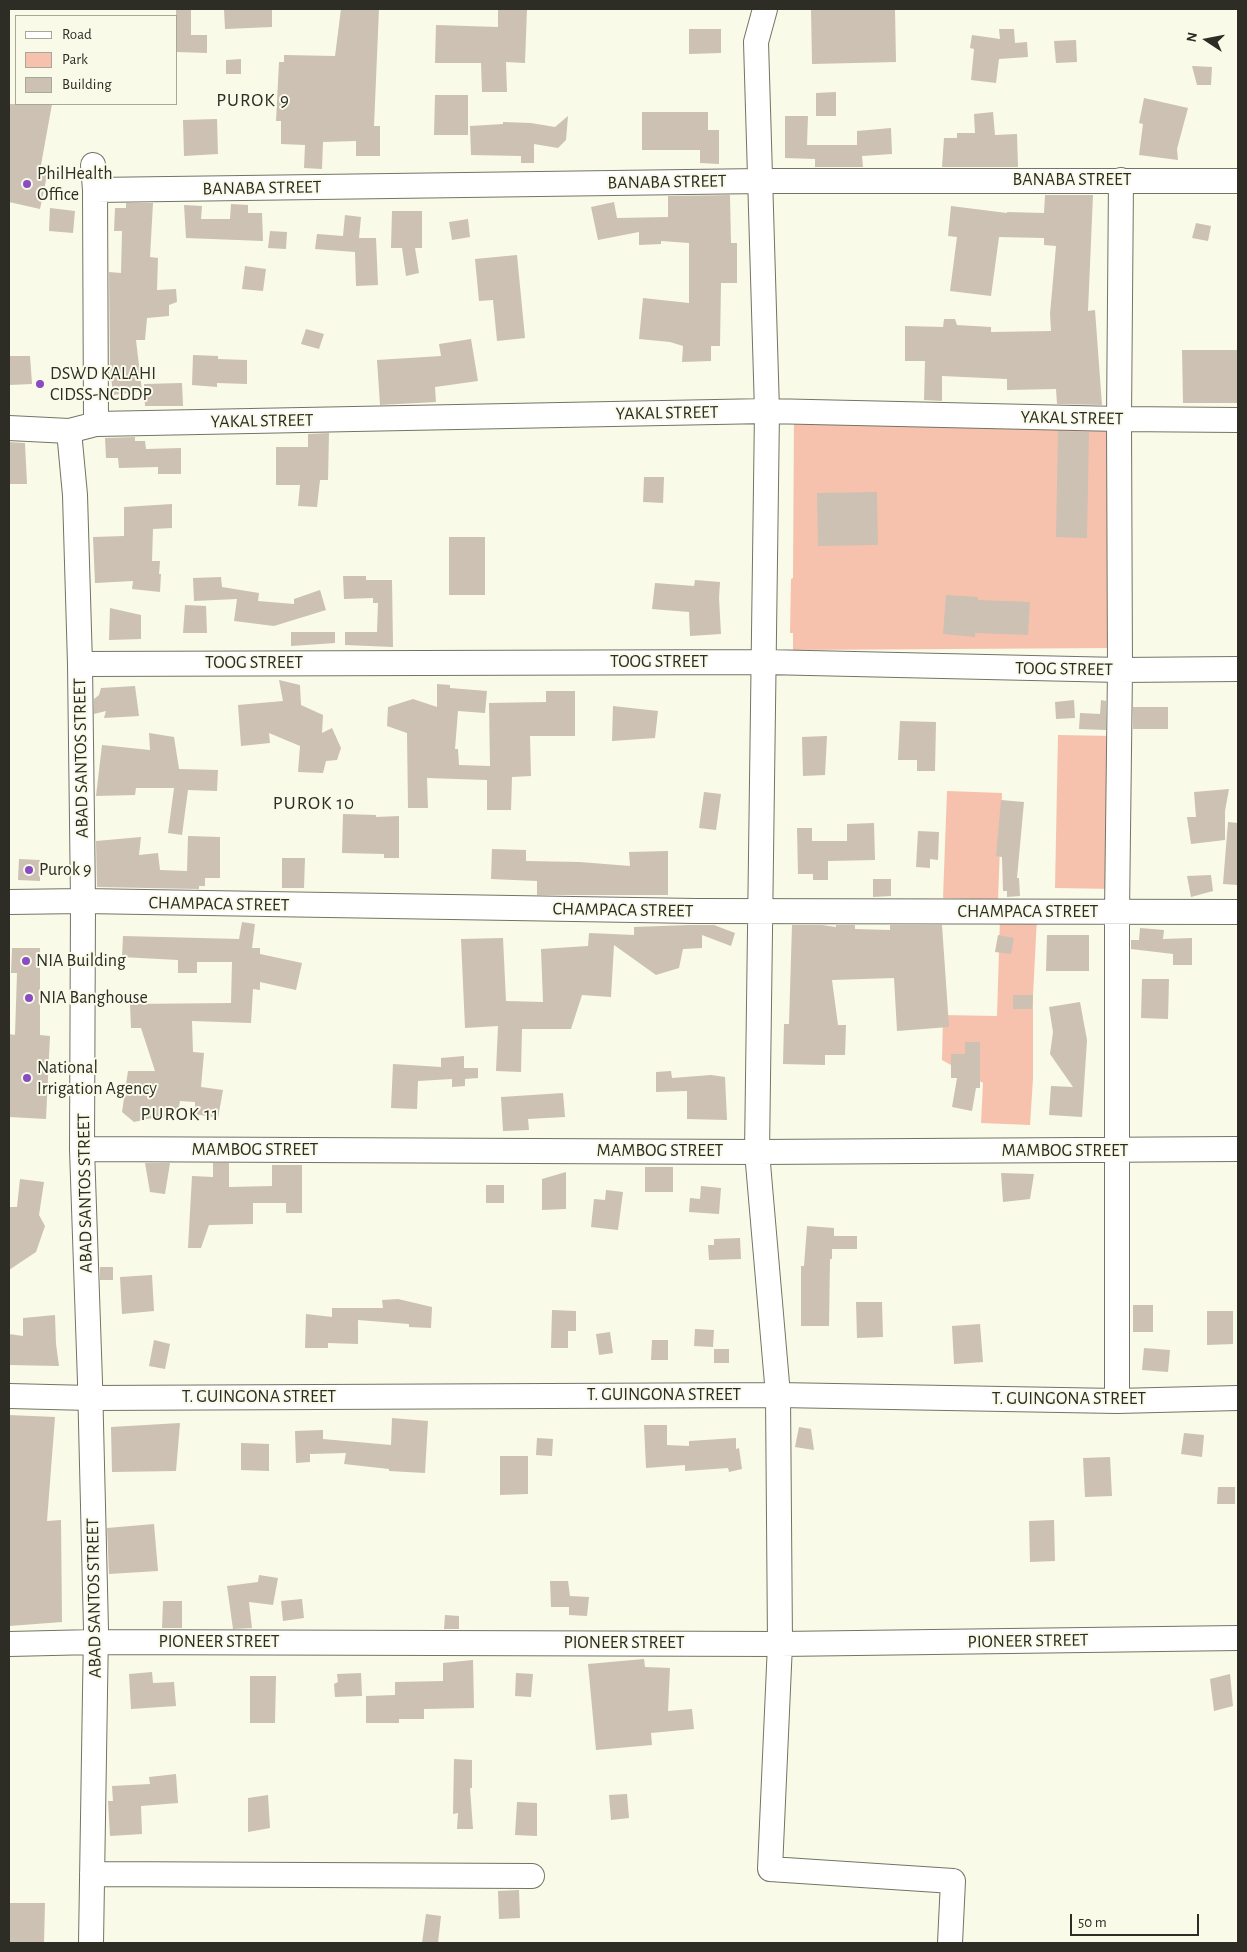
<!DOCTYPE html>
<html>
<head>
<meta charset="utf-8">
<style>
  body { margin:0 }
  #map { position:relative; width:1247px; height:1952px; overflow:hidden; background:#f9fae8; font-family:"Alegreya Sans",sans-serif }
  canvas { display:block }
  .frame { position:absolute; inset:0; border:10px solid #2d2d26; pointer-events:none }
  .legend { position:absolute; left:15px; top:15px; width:162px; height:90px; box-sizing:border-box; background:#f9fae8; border:1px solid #a7a89a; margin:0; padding:6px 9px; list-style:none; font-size:15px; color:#2d2d26 }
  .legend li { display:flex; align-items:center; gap:10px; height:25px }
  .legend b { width:25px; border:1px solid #a7a89a }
  .north { position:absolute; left:1182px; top:15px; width:50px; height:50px; -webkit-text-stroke:4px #f9fae8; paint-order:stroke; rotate:281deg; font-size:14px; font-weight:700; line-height:20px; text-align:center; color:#2d2d26 }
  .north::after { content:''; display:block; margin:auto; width:18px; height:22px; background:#2d2d26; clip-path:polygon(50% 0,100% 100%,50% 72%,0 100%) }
  .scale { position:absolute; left:1070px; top:1914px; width:129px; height:22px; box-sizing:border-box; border:2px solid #2d2d26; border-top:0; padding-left:6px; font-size:15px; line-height:18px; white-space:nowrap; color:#2d2d26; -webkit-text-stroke:4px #f9fae8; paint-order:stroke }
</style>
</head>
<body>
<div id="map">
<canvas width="1247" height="1952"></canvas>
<div class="frame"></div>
<ul class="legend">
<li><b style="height:6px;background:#fff"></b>Road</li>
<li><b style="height:14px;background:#f7c2ad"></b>Park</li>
<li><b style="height:14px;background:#ccc1b2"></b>Building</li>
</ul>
<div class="north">N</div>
<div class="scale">50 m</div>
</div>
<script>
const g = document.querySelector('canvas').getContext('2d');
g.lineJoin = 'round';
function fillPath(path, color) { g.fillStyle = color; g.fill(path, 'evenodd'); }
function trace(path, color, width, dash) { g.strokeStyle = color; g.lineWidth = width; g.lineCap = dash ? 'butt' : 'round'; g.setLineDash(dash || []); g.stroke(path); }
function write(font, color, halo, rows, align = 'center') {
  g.font = font + ' "Alegreya Sans",sans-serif'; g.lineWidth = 4; g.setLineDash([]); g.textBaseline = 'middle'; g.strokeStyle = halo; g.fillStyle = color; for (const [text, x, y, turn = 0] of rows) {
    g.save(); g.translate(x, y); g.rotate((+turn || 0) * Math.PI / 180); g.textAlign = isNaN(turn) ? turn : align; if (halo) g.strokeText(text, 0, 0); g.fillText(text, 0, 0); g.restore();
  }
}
fillPath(new Path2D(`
  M794,415L1113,422V648L793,650V633H790L791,579L793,578Z
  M1058,735L1116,736L1113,889L1055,888Z
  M947,791L1002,793L998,900L943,898Z
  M1000,917L1037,918L1033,995V1079L1030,1125L981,1123L983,1083L942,1060L943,1015L997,1016Z`), '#f7c2ad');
fillPath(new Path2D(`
  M176,9H191V35H207V53L176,52Z
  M224,9H272V27L225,29Z
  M341,9H379L374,126H380V156H356V141L323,142L322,169L304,168L305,145L281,144V121H276L279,62H284V55L335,56Z
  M498,9H527L525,63L506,62L507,92H482L481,63H435L436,25L498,27Z
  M811,9H895L896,62L812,64Z
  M689,29H721V53L689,54Z
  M999,29H1014L1015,43L1027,42L1028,57L999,59L996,83L971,80L974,49L970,48L972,35L1000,39Z
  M1076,40L1077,62L1056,63L1054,41Z
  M241,59V74H226V60Z
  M1192,66L1212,67L1211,85H1197Z
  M836,92V116H816V93Z
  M435,95H468V135H434Z
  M1144,98L1188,108L1177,149L1178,160L1139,155L1143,124L1139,123Z
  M9,104H52L41,165L49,166L40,209L9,202Z
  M642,112H708V130H719V164L700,163V150H642Z
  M993,112L995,135L1017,134L1018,167H942L944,138H957V133H975L974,114Z
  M568,116L566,140L558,148L534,144V163H521V156L471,155L470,126L503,124V122L531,123L555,127Z
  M785,116H808L807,145H857V131L891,128L892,154L862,156L863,167H815V159L785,158Z
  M217,119L218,154L184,156L183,120Z
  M730,195L731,243H737V283H721L720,346H711V361L682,362L683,346L670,342L639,339L643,298L689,303V243L661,241V244L639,245V232L598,240L591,207L614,202L617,218L668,217V196Z
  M1045,195H1093L1088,311L1095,310L1102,405L1057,404L1056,389L1007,390V379L942,376V401L924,400L925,361H905V326L943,327L944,319H955L957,325L991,327V332L1051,331L1050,314L1056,246L1044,245V238L999,237L991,296L950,291L957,237L948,236L951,206L1007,213V212L1044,213Z
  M126,203H153L150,257L158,258L157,290L176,289L177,302L169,305V316L147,318L145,340H136L142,391L113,395L110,367L109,272L121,273L122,231H114L115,208H126Z
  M231,204L248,205V213H262L263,241L186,238L184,205L202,206L201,219H230Z
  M50,208L75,211L73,233L49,231Z
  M392,211H422V248H415L419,273L406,276L402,248H391Z
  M345,215L361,217L359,238H376L378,285L356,286L355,252L315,249L317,234L343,236Z
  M468,219L470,237L452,240L449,222Z
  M1196,223L1211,226L1208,241L1192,238Z
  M270,231L287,232L286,249L268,248Z
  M517,255L525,338L497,341L493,300L479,301L475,259Z
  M245,266L266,269L263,291L242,289Z
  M306,329L324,334L319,349L301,344Z
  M471,339L478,381L435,387L436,402L380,405L377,360L441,356L439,344Z
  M1182,350H1237L1238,403H1183Z
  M193,355L218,356V359L247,360V384L217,383V387L192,385Z
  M9,356H30L32,384L9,385Z
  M182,383L183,406H145L144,384Z
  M1058,431L1089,432L1087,538L1056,537Z
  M329,433L328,480H320L317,507L298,506L300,485H276V447H308V434Z
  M135,437V441H145L146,449L181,448V474H158V467L119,468L118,458H106L105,438Z
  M9,442L25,443L27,484H9Z
  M644,477H664L663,503L643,502Z
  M877,492L878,545L818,546L817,493Z
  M172,504V528L153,529L152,561H160L159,574H161L160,592L132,589L133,581L95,583L93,537L124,536V507Z
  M449,537H485V595H449Z
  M343,576H366V580H392L393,647L345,645V632H377L378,603H373V598L344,599Z
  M221,577L222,587L259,593L258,601L294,604V599L320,590L326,610L274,626L234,621L237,599L194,601L193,578Z
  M695,580L720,582L719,598L721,634L690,636L689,612L652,609L655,583L694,586Z
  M946,595L978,597V600L1030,602L1028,635L975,633V637L943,634Z
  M185,605L206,606L207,633H183Z
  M110,608L141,615V639L109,640Z
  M291,632H335V643L291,646Z
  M279,680L300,685L301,705L323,715L322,733L332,728L341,748L337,760L326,761L323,773L298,772L300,746L269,733L270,743L241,746L238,705L283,701Z
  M437,684L450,685V688L487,691L485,713L458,711L455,749H458L459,765L490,766L489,703L546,702V691H575V736H530L531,776L512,777L511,810H487V780L427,778L428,808H408L407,733L387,726L388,707L413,699L437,707Z
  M135,686L139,716L104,718L106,711L94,714V699L99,695L101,688Z
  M1074,700L1075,718L1056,719L1055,702Z
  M1101,700L1106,701V730L1079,729L1080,713L1100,714Z
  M613,706L658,711L655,738L612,741Z
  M1133,707H1168V729H1133Z
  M900,721L936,722L935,771H917V760H898Z
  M149,733L174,737L179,769L218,770L217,791L188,790L182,835L168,833L174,788H136L135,795L96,796L102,745L150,750Z
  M827,736L825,775L803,776L802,737Z
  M1229,789L1225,811V840L1191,844L1187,817H1196L1194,792Z
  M704,792L721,794L716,830L699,828Z
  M1001,800L1024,802L1017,878H1019L1020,896L1007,897V891H1003L1002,857L996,856Z
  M343,814L376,815V817L399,816V858H384V854L342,853Z
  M1228,822L1238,823V885L1223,884Z
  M874,823L875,860L828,861V880H813V874H798L797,828H812V841H847V824Z
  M918,831L939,832L938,860L930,859V868L916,867Z
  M188,836L220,837V878H205V886H199V889L97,887L96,841L141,837L139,855L158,853L160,870L187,871Z
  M492,849L526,850V861L580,862L630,866L629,852L668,851V895H537V881L491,879Z
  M282,858H305L304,888H282Z
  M19,859L40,860V881L18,880Z
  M1211,875L1213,891L1191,897L1187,876Z
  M873,879H891V896L873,897Z
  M242,922L255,924L252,948H260V954L302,963L296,990L260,982V990L253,989L251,1023L192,1021L193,1052L204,1053L201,1087L223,1090L218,1118L195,1114V1102L180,1101L177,1117L152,1118L134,1122L122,1112L128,1071H155L141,1028H131L130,1004L231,1003L232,962H197V973H178V960L122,957L123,936L239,939Z
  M689,925H714L735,933L731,946L702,935V948L683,949L679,968L656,975L614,945L611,997L582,995L571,1029H522L521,1072L496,1071L498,1026L465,1028L461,939L503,938L506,1001L543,1002L541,949L588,946L589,933L634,935V927Z
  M792,925H822L836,927V925H855V929L890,930V925H942L949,1027L897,1031L894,978L832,980L838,1025H846L845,1055H825V1065L783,1064L784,1024H789Z
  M1140,928L1164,930L1163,939L1192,938V965H1173V954L1131,949V940H1139Z
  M998,935L1014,938L1011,954L995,952Z
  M1047,935H1089V971H1046Z
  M12,948H40V1035L50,1036L46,1119L9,1117V1034L15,1035L17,973H11Z
  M1142,979H1169L1168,1019L1141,1018Z
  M1013,995H1033L1032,1009H1013Z
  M1080,1002L1087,1040L1082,1117L1049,1115L1051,1086L1073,1087L1050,1054L1053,1032L1049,1007Z
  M965,1042H980V1088H976L972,1111L952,1107L957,1078H951V1054H965Z
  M464,1056V1068H478V1078L465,1079V1086L452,1087V1079L418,1081L417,1109L391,1108L393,1064L441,1067V1058Z
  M671,1071L672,1078L711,1075L725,1077L727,1120L687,1119V1091L656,1092V1072Z
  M563,1093L565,1117L528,1119L529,1130L503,1131L501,1097Z
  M145,1163H170L165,1194L150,1192Z
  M213,1163H229V1187L272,1186V1165H302V1213H286V1203H253V1224L209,1225L201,1248H188L192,1176L213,1177Z
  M645,1167H673V1192H645Z
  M566,1172V1209L542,1210V1179Z
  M1001,1173L1034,1174L1030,1199L1003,1202Z
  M20,1179L44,1182L39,1215L45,1226L36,1252L9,1270V1207H17Z
  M486,1185H504V1203H486Z
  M701,1186L721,1188L719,1214L689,1212L690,1198L700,1199Z
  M606,1190L623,1192L618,1230L591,1227L594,1199L605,1200Z
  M807,1226L834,1228V1236H857V1249H832V1259H830L829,1326H801V1266H804Z
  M740,1238L741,1259L709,1260L708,1245H714V1239Z
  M100,1267H113V1280H100Z
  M152,1275L154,1311L122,1314L120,1277Z
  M398,1299L432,1307L431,1328L409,1327V1324L358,1320V1344L328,1343V1348H305L306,1314L332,1317V1308H383L382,1300Z
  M856,1302H882L883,1337L857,1338Z
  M1133,1305H1153V1332H1133Z
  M552,1310L576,1311V1331H568V1348H551Z
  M1207,1311H1233V1344L1207,1345Z
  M55,1315L56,1344L59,1366L9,1365V1334L23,1336V1318Z
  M980,1324L983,1362L954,1364L952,1326Z
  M695,1329L714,1330L713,1347L694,1346Z
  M610,1332L613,1353L599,1355L596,1334Z
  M154,1340L170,1344L165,1369L149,1366Z
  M652,1340H668V1360H651Z
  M1144,1348L1170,1350L1168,1372L1142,1370Z
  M714,1349H729V1363H714Z
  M9,1415L55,1417L47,1521L61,1520L62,1622L9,1626Z
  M392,1418L428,1421L425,1473L389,1471V1469L344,1464L346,1453L310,1454V1462L296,1463L295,1431L323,1430V1439L391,1445Z
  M180,1423L176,1471L112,1472L111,1427Z
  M644,1425H667V1445L689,1446V1441L736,1438V1449L739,1448L742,1469L729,1472L728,1468L685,1471V1465L646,1468Z
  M799,1427L811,1429L814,1450L795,1447Z
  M1184,1433L1204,1435L1202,1457L1181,1454Z
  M537,1438L553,1439L552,1456L536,1455Z
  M241,1443L269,1444V1471L241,1470Z
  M500,1456H528V1494L500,1495Z
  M1110,1457L1112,1496L1085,1497L1083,1458Z
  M1218,1487H1235V1504H1217Z
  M1054,1520L1055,1561L1030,1562L1029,1521Z
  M154,1524L158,1571L109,1574L107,1528Z
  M259,1575L278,1578L273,1605L249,1602L252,1628L233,1629L227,1586L258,1582Z
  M550,1581H568L570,1596L589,1597L587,1616L569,1615V1607H551Z
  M302,1599L304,1618L283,1621L281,1601Z
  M163,1601H182V1628H162Z
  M445,1615L459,1616V1629H444Z
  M644,1659L645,1667L670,1668L668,1711L692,1709L694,1729L651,1733L652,1745L596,1750L588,1664Z
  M473,1660L474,1708L424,1709V1719H399V1723H366V1696L395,1695V1682L443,1681V1663Z
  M152,1672L153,1683L174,1682L176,1706L131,1709L129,1674Z
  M361,1673L362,1696L335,1697L334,1684L338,1682L337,1674Z
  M516,1673L533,1674L531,1697L515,1696Z
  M1230,1674L1233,1706L1214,1711L1210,1679Z
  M250,1676H276L275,1723H250Z
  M454,1759L472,1760V1788H470L473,1829H457L458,1813L453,1814Z
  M176,1774L178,1803L141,1806L142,1834L110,1836L108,1801H113L112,1786L150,1784L149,1777Z
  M627,1794L629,1818L611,1820L609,1795Z
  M268,1795L270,1828L248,1832V1798Z
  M517,1802L537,1803V1836L515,1835Z
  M519,1890L520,1918L499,1919L498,1891Z
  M9,1903H45L44,1943H9Z
  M426,1914L441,1916L438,1943H422Z`), '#ccc1b2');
const minor = new Path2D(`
  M765,9L756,42L767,411L757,1152L778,1395L780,1644L770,1869L953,1881L950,1943
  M95,190L761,181H1238
  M96,424L767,411L1119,419L1238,420
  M9,428L69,431
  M80,664L765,662L1120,670L1238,669
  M9,902L83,901L696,911L1238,912
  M82,1149L757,1152L1238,1149
  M9,1396L90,1398L778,1395L1117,1401L1238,1398
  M1117,1401V912L1120,670L1119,419L1121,180
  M9,1644L95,1642L780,1644L1238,1638
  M92,1874L532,1876
  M91,1943L96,1630L90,1382L82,1149L83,901L80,664L75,495L69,431L96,424L95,190L93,165`);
trace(minor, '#747464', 26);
trace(minor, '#fff', 24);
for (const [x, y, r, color] of [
  [27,184,5,"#894cc2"],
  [40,384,5,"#894cc2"],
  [29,870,5,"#894cc2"],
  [26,961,5,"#894cc2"],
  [29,998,5,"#894cc2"],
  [27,1078,5,"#894cc2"]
]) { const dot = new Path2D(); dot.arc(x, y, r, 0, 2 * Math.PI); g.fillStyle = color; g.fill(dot); trace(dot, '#f9fae8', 2); }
write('18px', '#2d2d26', '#f9fae8', [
  ["PhilHealth",37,174],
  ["Office",37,195],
  ["DSWD KALAHI",50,374],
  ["CIDSS-NCDDP",50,395],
  ["Purok 9",39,870],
  ["NIA Building",36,961],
  ["NIA Banghouse",39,998],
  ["National",37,1068],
  ["Irrigation Agency",37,1089]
], 'left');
write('18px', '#2d2d26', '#f9fae8', [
  ["BANABA STREET",1072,180],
  ["BANABA STREET",667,182,-1],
  ["BANABA STREET",262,188,-1],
  ["YAKAL STREET",667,413,-1],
  ["YAKAL STREET",1072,418,1],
  ["YAKAL STREET",262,421,-1],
  ["TOOG STREET",659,662],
  ["TOOG STREET",254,663],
  ["TOOG STREET",1064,669,1],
  ["ABAD SANTOS STREET",81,758,-91],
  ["CHAMPACA STREET",219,904,1],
  ["CHAMPACA STREET",623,910,1],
  ["CHAMPACA STREET",1028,912],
  ["MAMBOG STREET",255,1150],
  ["MAMBOG STREET",660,1151],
  ["MAMBOG STREET",1065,1151],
  ["ABAD SANTOS STREET",85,1193,-91],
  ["T. GUINGONA STREET",664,1395],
  ["T. GUINGONA STREET",259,1397],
  ["T. GUINGONA STREET",1069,1399],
  ["ABAD SANTOS STREET",94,1598,-91],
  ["PIONEER STREET",1028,1641,-1],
  ["PIONEER STREET",219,1642],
  ["PIONEER STREET",624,1643]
]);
g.letterSpacing = '1px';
write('19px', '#2d2d26', '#f9fae8', [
  ["PUROK 9",253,100],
  ["PUROK 10",314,803],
  ["PUROK 11",180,1114]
]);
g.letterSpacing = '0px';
</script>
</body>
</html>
